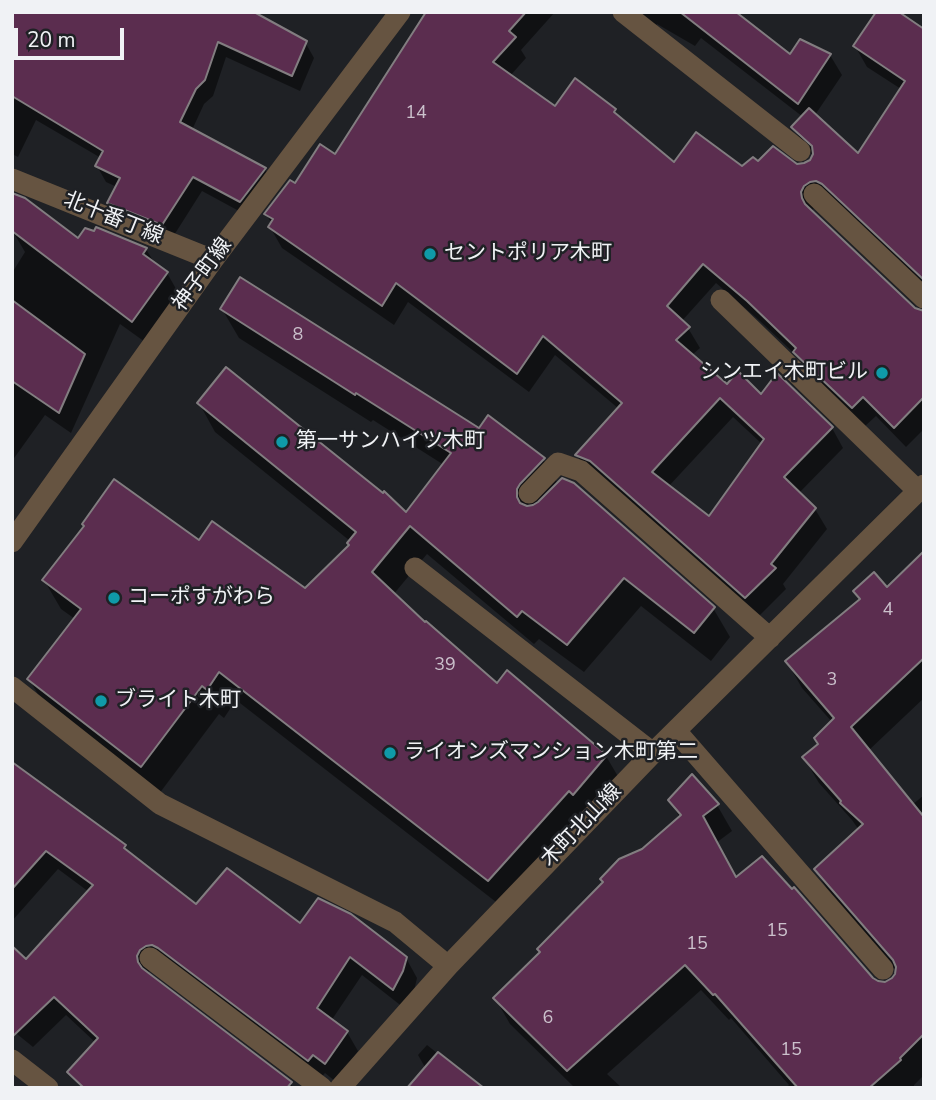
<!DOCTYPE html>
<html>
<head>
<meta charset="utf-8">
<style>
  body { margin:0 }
  #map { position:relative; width:936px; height:1100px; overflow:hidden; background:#1f2125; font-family:"Nunito Sans",sans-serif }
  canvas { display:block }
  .frame { position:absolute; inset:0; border:14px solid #f0f2f5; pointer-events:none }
  .scale { position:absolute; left:14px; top:28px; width:110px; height:32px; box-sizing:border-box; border:4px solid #f0f2f5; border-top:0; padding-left:9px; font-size:21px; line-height:24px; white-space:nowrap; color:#f0f2f5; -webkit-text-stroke:5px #1f2125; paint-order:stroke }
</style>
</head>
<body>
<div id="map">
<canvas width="936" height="1100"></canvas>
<div class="frame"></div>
<div class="scale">20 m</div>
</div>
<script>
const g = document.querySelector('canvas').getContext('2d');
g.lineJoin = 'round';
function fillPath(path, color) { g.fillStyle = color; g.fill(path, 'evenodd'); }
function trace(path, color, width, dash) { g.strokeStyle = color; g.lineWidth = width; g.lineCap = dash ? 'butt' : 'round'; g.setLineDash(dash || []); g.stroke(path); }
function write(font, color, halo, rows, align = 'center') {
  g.font = font + ' "Nunito Sans","Noto Sans JP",sans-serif'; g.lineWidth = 5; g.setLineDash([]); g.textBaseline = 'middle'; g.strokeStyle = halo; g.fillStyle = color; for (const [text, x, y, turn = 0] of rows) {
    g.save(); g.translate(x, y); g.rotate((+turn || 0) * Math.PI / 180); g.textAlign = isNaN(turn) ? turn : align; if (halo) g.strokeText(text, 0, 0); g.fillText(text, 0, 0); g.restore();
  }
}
fillPath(new Path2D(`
  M12,12L305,42L314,58L300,91L226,57L213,96L204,104L192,130L265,169L274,185L250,217L202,191L171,240L118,219L109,203L117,187L106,182L97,166L101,158L36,120L18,157L12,154Z
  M428,12H555L521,50L526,58L510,76L556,108L615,110L620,119L674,165L743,168L759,163L799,166L806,164L814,156L805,147L793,127L803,117L701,38L695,46L657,24L655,28L635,12H733L791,56L801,41L830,55L842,75L815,115L858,156L901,89L867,67L855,46L924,31V287L815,206L812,211L914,309L924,312V429L906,447L876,416L864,427L807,372L799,358L760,321L716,283L681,322L688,328L700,348L692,355L728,386L761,396L832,428L843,448L799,493L815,509L827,529L783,584L786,589L758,617L589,475L577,455L619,409L555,355L529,392L408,302L394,325L282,248L270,227L272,224L266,214L296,186L335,156ZM733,417L762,444L709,519L668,487Z
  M12,230L79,241L146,249L155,264L167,273L179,294L145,342L120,324L71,433L45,415L12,461V273L25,252Z
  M222,309L543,459L558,484L713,608L730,637L711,661L641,606L584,672L539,639L534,644L427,554L393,595L497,685L606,756L623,785L505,909L236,700L224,718L219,714L159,794L46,708L29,679L75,619L61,609L44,580L199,542L305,590L351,546L350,541L215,432L199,403L406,514L444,465L373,420L371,422L239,338Z
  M924,553V698L868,751L912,805L924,795V1075L914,1085V1088H786L789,1085L731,1018L729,1020L701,990L607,1074L622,1088H575L510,1024L495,998L643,850L680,818L670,800L717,805L732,831L716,843L736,879L872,979L885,984L892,981L897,972L831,896L816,870L859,830L852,820L819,783L804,758L820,746L832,722L802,688L787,662L860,600L855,591L887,589Z
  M12,763L125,846L130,855L197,906L301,925L406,958L417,978L414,991L404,1008L362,975L331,1021L347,1032L358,1051L336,1082L325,1073L320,1079L150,969L148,975L291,1083L293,1088H84L73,1069L96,1043L66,1015L33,1047L12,1030L26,961L89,892L58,869L12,921Z
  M427,1045L481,1088L426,1069L418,1055Z`), '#0007');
const building = new Path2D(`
  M12,12H254L307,41L292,76L218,42L205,80L196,89L180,122L266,168L240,202L193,177L162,225L107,203L120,178L95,166L103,151L12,96Z
  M426,12H526L509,31L516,37L493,62L555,106L575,78L616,109L614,112L674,162L696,132L742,166L753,157L758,161L773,146L797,164L804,163L810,160L813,154L812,146L791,127L809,108L858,153L905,81L853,46L876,12H899L924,29V280L822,184L816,181L810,182L804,186L801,192L802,198L805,204L915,308L924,311V397L894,428L863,397L852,408L793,352L796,348L747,301L703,264L667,306L690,327L676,340L727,384L738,371L761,394L777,373L833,427L784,477L816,508L771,564L776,568L745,598L590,461L575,455L622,403L543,336L517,374L396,283L382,306L268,227L273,219L264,214L290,180L295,183L320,144L335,154ZM720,398L764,439L709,516L652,472Z
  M680,12H736L790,54L800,39L831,54L798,104Z
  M12,193L25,198L78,238L85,228L94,231L96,227L147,248L143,254L168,272L132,322L12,231Z
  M240,277L479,428L488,415L545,458L520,484L517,489V497L520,503L527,506L533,505L538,502L562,478L574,483L715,607L694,633L624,578L567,645L522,611L517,617L410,526L372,572L425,622L426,621L497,683L507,670L607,755L573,795L569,791L488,881L219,672L207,690L202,686L141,767L27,679L81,609L42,580L84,526L82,524L114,479L199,540L212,521L305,588L349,545L347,543L356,532L197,403L226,367L383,493L384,491L406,512L451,453L356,393L355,395L220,309Z
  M12,300L85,354L59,413L12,381Z
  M924,551V658L851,727L924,817V1034L900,1058L901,1060L869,1088H798L715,994L713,995L685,965L567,1071L493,998L540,952L537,949L603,882L600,879L619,859L642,849L681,815L668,800L692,774L719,804L703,816L736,877L762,856L792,889L794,887L873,978L878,981L885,982L892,978L895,974L896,967L893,960L814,869L863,824L840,803L841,801L802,757L818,744L814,738L834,718L785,661L860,599L853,591L874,572L887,587Z
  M12,762L126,845L124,848L196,904L227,868L300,923L318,898L351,914L407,957L403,971L393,990L350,957L317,1008L348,1031L325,1064L313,1055L308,1061L158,948L152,945L146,946L140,950L137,956L138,962L142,968L292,1082L287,1088H84L67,1072L98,1038L54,997L12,1037V946L26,959L93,885L46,851L12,889Z
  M438,1052L484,1088H407Z`);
fillPath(building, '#5b2d4f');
trace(building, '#827d80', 2);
trace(new Path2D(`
  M623,12L800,151
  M12,179L213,260
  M814,194L924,298
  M721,300L918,491
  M529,493L558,463L581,471L770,638
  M12,542L213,260L400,12
  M415,568L653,753
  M12,687L160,804L395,922L448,966
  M676,731L883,969
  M150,958L322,1088
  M12,1060L48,1088
  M340,1088L448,966L653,753L924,485`), '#665441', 21);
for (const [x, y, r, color] of [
  [430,254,7,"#0f9aa8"],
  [882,373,7,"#0f9aa8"],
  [282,442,7,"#0f9aa8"],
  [114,598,7,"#0f9aa8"],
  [101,701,7,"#0f9aa8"],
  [390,753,7,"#0f9aa8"]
]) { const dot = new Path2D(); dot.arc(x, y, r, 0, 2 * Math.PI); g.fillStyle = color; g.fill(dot); trace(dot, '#1f2125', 2.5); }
write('18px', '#cbc1cc', null, [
  ["14",416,114],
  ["8",298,336],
  ["4",888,611],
  ["39",445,666],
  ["3",832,681],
  ["15",777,932],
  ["15",697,945],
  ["6",548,1019],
  ["15",791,1051]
]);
write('21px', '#f0f2f5', '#1f2125', [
  ["北十番丁線",113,219,22],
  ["神子町線",203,275,-54],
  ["木町北山線",582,826,-46]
]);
write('21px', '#f0f2f5', '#1f2125', [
  ["セントポリア木町",444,254],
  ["シンエイ木町ビル",868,373,"right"],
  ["第一サンハイツ木町",296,442],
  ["コーポすがわら",128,598],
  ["ブライト木町",115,701],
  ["ライオンズマンション木町第二",404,753]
], 'left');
</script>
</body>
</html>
